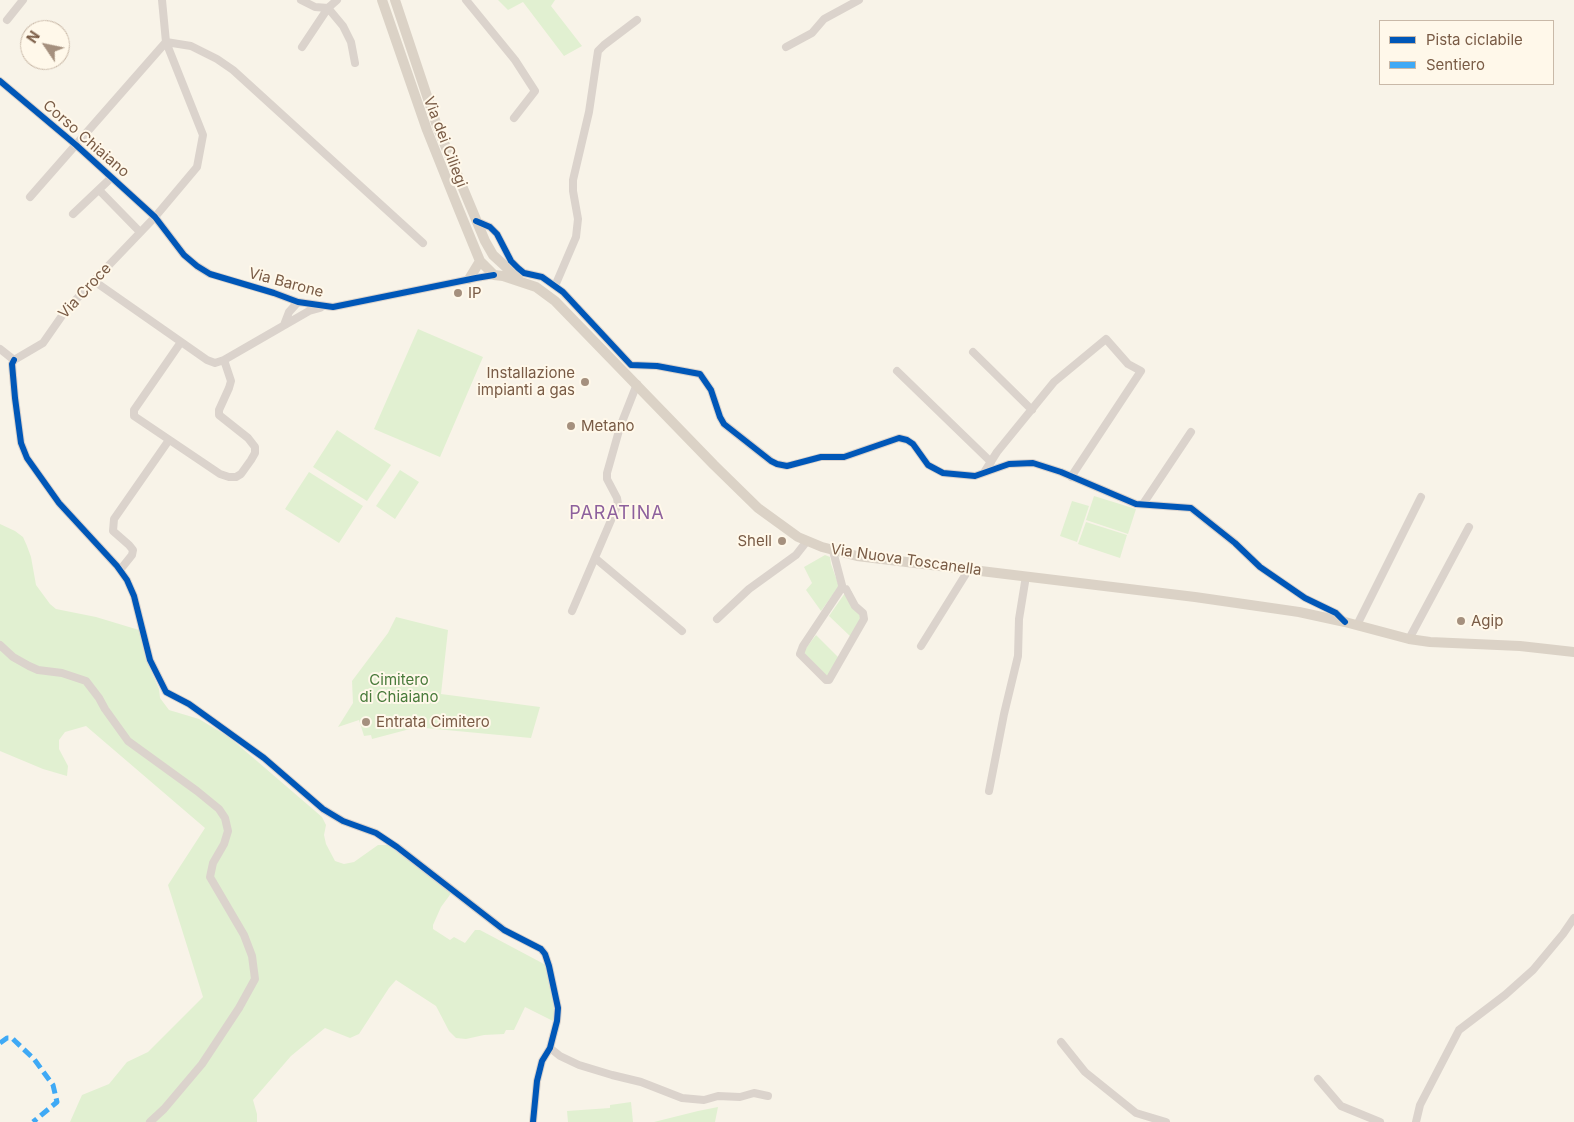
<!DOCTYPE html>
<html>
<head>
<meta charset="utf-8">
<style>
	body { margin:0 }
	#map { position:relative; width:1574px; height:1122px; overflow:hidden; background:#f8f3e8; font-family:Inter,sans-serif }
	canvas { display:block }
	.legend { position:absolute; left:1379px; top:20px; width:175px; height:65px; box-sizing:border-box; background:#fff8ea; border:1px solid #c9b9a8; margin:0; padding:6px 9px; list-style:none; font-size:15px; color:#795b45 }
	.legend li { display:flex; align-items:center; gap:10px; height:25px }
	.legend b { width:25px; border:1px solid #c9b9a8 }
	.north { position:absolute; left:20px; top:20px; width:50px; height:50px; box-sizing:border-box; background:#fff8ea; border:1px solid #c9b9a8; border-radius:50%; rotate:304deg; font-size:14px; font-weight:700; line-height:20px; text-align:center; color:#795b45 }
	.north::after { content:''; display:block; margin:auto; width:18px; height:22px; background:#a5907e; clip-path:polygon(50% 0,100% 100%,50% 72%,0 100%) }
</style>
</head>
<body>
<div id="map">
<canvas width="1574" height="1122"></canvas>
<ul class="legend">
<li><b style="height:6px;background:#0057b8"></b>Pista ciclabile</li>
<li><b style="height:6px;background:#3fa9f5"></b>Sentiero</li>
</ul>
<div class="north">N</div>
</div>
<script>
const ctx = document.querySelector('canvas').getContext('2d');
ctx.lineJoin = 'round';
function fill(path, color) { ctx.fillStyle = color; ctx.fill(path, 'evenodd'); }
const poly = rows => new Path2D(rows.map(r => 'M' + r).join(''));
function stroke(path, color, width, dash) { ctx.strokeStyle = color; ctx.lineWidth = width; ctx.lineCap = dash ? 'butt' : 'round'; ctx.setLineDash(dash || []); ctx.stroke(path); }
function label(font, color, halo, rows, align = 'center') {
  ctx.font = font + ' Inter,sans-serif'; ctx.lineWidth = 4; ctx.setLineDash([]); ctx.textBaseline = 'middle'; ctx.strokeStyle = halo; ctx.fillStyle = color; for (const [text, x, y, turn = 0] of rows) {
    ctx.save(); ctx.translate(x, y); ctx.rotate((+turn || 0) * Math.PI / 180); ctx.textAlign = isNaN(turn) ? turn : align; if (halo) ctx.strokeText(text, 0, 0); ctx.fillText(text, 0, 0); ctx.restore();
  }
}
fill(poly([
	[498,0,555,0,551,6,582,46,564,56,523,2,508,10],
	[418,329,483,357,440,457,374,429],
	[337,430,391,465,367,501,313,467],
	[400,470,419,482,395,519,376,506],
	[309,472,363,506,339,543,285,509],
	[1094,496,1136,509,1128,534,1086,520],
	[1072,501,1089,506,1077,542,1060,536],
	[1086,522,1127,535,1120,558,1078,544],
	[0,524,15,531,23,537,27,546,31,557,36,585,50,604,56,609,96,617,139,630,146,659,159,689,160,698,169,710,199,719,229,737,322,817,326,825,324,835,326,844,335,861,344,864,354,862,378,845,388,845,452,892,441,907,433,925,433,929,450,940,454,937,465,943,475,930,480,930,544,964,548,970,555,1011,553,1021,525,1007,514,1030,506,1030,504,1034,484,1035,466,1039,456,1038,449,1031,436,1006,396,980,389,988,359,1034,350,1038,325,1028,291,1056,253,1100,257,1114,257,1122,70,1122,82,1095,109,1084,127,1062,148,1052,203,997,168,885,205,828,86,726,65,732,59,740,59,749,68,766,67,776,43,769,0,751],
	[825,555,830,557,831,564,839,586,821,611,806,590,812,583,804,567],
	[845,593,862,617,851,637,829,616],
	[396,617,448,630,441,694,540,707,531,738,425,728,410,729,372,739,371,735,364,736,359,720,338,727,353,703,352,681,388,633],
	[816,635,840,659,828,677,803,652],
	[631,1102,633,1122,568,1122,567,1111,610,1108,610,1105],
	[718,1107,715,1122,654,1122,698,1111]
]), '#e1f0d1');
stroke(poly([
	[301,0,315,7,328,8,343,26,351,42,355,63],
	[466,0,515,60,535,91,514,118],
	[7,20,23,0],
	[302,47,328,8,337,0],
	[786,47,812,33,824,19,859,0],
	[0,81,76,145,155,217,184,255,197,266,210,274,274,293,298,302,333,307,476,278,494,275],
	[99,190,140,232],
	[30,197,166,42,191,46,217,59,233,70,423,243],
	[73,214,111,178],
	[476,221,490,227,497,234,511,261,518,268,524,273,542,277,563,292,631,365,657,366,700,374,711,390,720,417,724,424,771,461,777,464,787,466,821,457,844,457,899,438,907,440,913,444,928,465,943,473,975,476,1009,464,1033,463,1061,472,1136,504,1191,508,1235,543,1260,567,1305,598,1336,613,1345,622],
	[94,281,207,360,215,363,224,360,309,311,320,308],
	[555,286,576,237,578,219,573,191,573,180,589,112,598,51,604,45,637,20],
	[284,325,289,312,298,302],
	[181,342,134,410,134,416,220,474,229,477,236,477,241,474,251,460,255,453,255,447,248,438,219,415,219,410,229,388,231,381,224,360],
	[0,349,14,360],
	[973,352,1032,410],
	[14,360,12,364,15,398,21,443,27,458,59,503,117,566,127,580,134,596,150,660,166,692,189,704,264,758,323,809,343,821,376,833,397,847,504,930,541,949,545,954,549,966,558,1008,557,1021,550,1048,542,1061,537,1081,533,1122],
	[14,360,43,343,66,310,155,217,197,167,203,135,166,42,162,0],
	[897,371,991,462],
	[985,471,997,452,1054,382,1106,339,1128,364,1141,371,1071,477],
	[1143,504,1191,432],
	[833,551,843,589],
	[595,558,682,631],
	[120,570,132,555,133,550,129,545,113,531,114,519,169,440],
	[841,589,846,589,848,593,855,606,863,613,864,619,829,680,826,680,800,654,803,646,841,589],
	[572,611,618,504,617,498,607,479,607,473,620,427,637,384],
	[717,619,749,589,796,555,807,541],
	[1357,625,1421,497],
	[1409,639,1469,527],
	[0,645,13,657,29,666,38,670,62,673,86,681,99,698,105,709,128,741,197,791,219,809,225,818,228,831,224,844,213,863,210,877,244,935,252,956,255,979,239,1008,202,1064,164,1109,150,1122],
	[921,646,969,569],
	[989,791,1004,714,1018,656,1019,619,1026,576],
	[1061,1042,1085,1072,1136,1113,1166,1122],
	[550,1048,560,1056,579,1065,612,1075,641,1082,682,1098,704,1100,718,1096,740,1097,754,1093,768,1096],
	[1318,1079,1341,1106,1380,1122],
	[1416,1122,1420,1105,1459,1030,1505,995,1533,970,1563,934,1574,918]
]), '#dbd3cc', 8);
stroke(poly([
	[382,0,427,130,459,210,480,261,494,275],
	[395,0,437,126,485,241,493,255,518,278],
	[494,275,503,276,536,287,555,301,714,465,758,508,798,537,822,547,857,556,1195,597,1299,612,1345,622,1409,639,1430,642,1520,646,1574,652],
	[469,279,480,261]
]), '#dbd2c6', 10);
stroke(poly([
	[0,1043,7,1038,12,1038,15,1041,34,1059,53,1085,57,1102,33,1122]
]), '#3fa9f5', 5, [10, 5]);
stroke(poly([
	[0,81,76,145,155,217,184,255,197,266,210,274,274,293,298,302,333,307,476,278,494,275],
	[476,221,490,227,497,234,511,261,518,268,524,273,542,277,563,292,631,365,657,366,700,374,711,390,720,417,724,424,771,461,777,464,787,466,821,457,844,457,899,438,907,440,913,444,928,465,943,473,975,476,1009,464,1033,463,1061,472,1136,504,1191,508,1235,543,1260,567,1305,598,1336,613,1345,622],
	[14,360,12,364,15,398,21,443,27,458,59,503,117,566,127,580,134,596,150,660,166,692,189,704,264,758,323,809,343,821,376,833,397,847,504,930,541,949,545,954,549,966,558,1008,557,1021,550,1048,542,1061,537,1081,533,1122]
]), '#0057b8', 6);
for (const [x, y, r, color] of [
	[458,293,5,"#a5907e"],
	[585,382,5,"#a5907e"],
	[571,426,5,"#a5907e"],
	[782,541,5,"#a5907e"],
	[1461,621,5,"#a5907e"],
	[366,722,5,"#a5907e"]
]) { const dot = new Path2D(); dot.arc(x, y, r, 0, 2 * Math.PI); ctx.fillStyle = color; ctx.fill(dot); stroke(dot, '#fff8ea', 2); }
label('15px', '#795b45', '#fff8ea', [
	["Corso Chiaiano",86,139,41],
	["Via dei Ciliegi",445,142,69],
	["Via Barone",286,283,15],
	["Via Croce",85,291,-47],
	["Via Nuova Toscanella",906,560,8]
]);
label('15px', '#795b45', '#fff8ea', [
	["IP",468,293],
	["Installazione",575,373,"right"],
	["impianti a gas",575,390,"right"],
	["Metano",581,426],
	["Shell",772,541,"right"],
	["Agip",1471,621],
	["Entrata Cimitero",376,722]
], 'left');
label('15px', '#487a3a', '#fff8ea', [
	["Cimitero",399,680],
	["di Chiaiano",399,697]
]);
ctx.letterSpacing = '1px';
label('18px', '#8d609d', '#fff8ea', [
	["PARATINA",617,514]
]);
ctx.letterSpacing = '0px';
</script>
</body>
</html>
